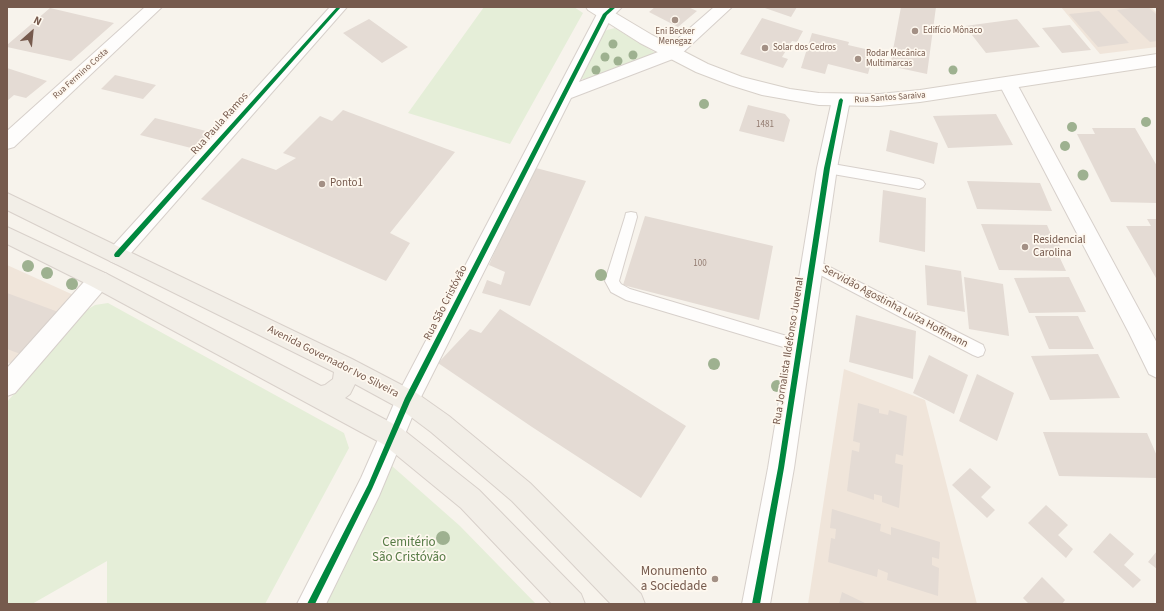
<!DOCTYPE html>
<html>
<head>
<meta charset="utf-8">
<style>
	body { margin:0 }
	#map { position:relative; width:1164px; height:611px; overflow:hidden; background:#f7f3ec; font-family:"Source Sans 3",sans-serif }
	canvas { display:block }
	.frame { position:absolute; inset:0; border:8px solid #765a4d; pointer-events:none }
	.north { position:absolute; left:12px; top:12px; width:40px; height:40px; -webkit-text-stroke:3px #fef8ef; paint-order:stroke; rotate:27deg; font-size:11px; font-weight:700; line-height:16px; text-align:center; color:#765a4d }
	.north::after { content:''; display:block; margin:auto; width:14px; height:18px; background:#765a4d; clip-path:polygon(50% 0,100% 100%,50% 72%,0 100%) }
</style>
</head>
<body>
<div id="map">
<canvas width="1164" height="611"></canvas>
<div class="frame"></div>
<div class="north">N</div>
</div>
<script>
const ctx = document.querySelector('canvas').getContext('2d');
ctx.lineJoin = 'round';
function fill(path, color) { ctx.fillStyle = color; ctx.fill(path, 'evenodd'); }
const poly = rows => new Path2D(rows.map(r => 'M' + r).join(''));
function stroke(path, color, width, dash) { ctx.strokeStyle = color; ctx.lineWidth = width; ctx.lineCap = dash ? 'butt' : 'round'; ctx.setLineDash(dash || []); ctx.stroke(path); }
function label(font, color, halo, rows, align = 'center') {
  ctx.font = font + ' "Source Sans 3",sans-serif'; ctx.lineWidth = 3.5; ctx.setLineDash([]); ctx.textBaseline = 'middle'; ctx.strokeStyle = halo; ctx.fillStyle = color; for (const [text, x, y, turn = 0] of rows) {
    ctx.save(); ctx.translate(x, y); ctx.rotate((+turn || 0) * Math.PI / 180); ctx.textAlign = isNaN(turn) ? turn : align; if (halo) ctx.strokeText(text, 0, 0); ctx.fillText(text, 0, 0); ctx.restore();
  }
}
fill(poly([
	[1061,7,1151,7,1157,13,1157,47,1100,54],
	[7,265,78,297,15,366,7,362],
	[844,369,925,400,977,604,808,604]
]), '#f0e5da');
fill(poly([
	[484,7,574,7,583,13,510,144,408,113],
	[615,28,654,52,654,56,651,59,584,79,577,78,601,33,607,30],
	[108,303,344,433,349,448,265,604,107,604,107,561,32,604,7,604,7,402,85,311,95,305],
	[392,466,460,526,536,604,323,604]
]), '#e5eed8');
fill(poly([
	[655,7,688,7,697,11,678,27,649,12],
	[762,7,797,7,791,17],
	[901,7,936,7,927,74,890,66],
	[1138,7,1148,7,1157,15,1157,41,1150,42,1117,10],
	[50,8,114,23,71,61,7,47,7,45],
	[1099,11,1129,43,1098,47,1069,14],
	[762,18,803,31,797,42,792,41,782,57,788,59,783,68,740,54],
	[369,19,408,47,382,63,343,33],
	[1017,19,1040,47,986,53,965,26],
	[1070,25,1091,50,1062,53,1042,28],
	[812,33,849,42,848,45,874,51,868,74,828,64,825,74,801,68],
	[7,68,47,81,26,98,14,95,7,101],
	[115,75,156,85,143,99,101,89],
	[748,105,785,114,790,120,784,142,739,131],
	[343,110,455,152,390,233,410,243,386,281,201,199,242,158,276,170,296,158,283,153,320,116,332,121],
	[996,114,1013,145,948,148,933,116],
	[155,118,210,132,195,149,140,135],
	[1092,128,1135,128,1157,166,1157,203,1111,202,1077,134,1095,134],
	[890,130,938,143,934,164,886,151],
	[532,167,586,181,530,306,482,293,487,280,501,285,505,272,489,265],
	[967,181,1040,183,1052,211,977,209],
	[883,190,926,198,925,252,879,242],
	[645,216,773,246,759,320,623,285],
	[1147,219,1157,219,1157,278,1156,278,1126,226,1151,226],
	[981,224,1047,225,1053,239,1057,239,1064,256,1059,256,1066,271,999,270],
	[925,265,961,271,965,312,927,305],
	[964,277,1003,284,1009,336,969,329],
	[1069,277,1086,312,1029,313,1014,278],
	[7,293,61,313,23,355,7,349],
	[500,309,686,426,641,498,532,427,438,363,470,329,481,333],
	[856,315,916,331,913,379,849,362],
	[1035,316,1078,316,1094,349,1049,349],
	[1098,354,1120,398,1050,400,1031,356],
	[929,355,968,375,954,414,913,393],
	[977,374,1014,393,997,441,959,421],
	[858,403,879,409,879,413,888,415,889,410,907,416,903,456,896,454,895,463,903,465,899,508,882,502,882,496,874,494,874,500,847,491,852,450,859,452,860,443,853,441],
	[1043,432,1147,433,1157,456,1157,478,1059,476],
	[970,468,991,487,981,497,995,510,987,518,952,485],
	[1046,505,1068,525,1058,535,1073,549,1066,558,1028,523],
	[832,509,881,524,880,531,891,535,891,527,940,542,939,559,932,557,932,565,939,568,938,596,887,580,888,573,878,569,877,577,828,562,831,538,835,539,836,529,830,528],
	[1110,533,1134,554,1124,565,1141,580,1133,588,1093,552],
	[1157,551,1157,569,1148,562],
	[1042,577,1065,600,1062,604,1029,604,1023,598],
	[842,592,867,604,839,604]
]), '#e4dbd4');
const service = poly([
	[827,163,919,179,923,181,925,184,923,187,919,189,827,173,823,171,821,168,823,165,827,163],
	[631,212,636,213,637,217,619,281,621,284,630,289,800,340,805,341,807,346,805,351,800,352,626,300,611,292,605,281,625,217,626,213,631,212],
	[812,258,983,345,985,350,983,355,978,357,973,355,807,268,805,264,807,260,812,258]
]);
const minor = poly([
	[145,7,162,7,14,147,7,149,7,131,145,7],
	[330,7,347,7,124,261,117,264,110,261,107,255,110,249,330,7],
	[604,7,622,7,611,18,605,19,599,18,597,14,604,7],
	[714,7,732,7,678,57,672,59,666,57,664,53,666,49,714,7],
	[1008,78,1014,80,1017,84,1157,343,1157,378,1149,374,1129,333,999,84,1002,80,1008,78],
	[841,94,847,96,850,100,837,168,794,468,770,604,742,604,768,468,817,168,832,100,835,96,841,94],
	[99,271,107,274,110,280,107,286,15,393,7,396,7,368,91,274,99,271],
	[392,424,401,428,404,436,379,496,326,604,297,604,361,478,383,428,392,424]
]);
const tertiary = poly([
	[605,9,611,10,613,14,579,82,666,49,672,47,678,49,680,53,678,57,571,98,417,405,401,444,392,448,383,444,380,436,399,392,597,14,599,10,605,9]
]);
const secondary = poly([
	[586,7,605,7,652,35,708,64,742,77,790,89,819,93,879,94,920,90,1157,54,1157,66,920,102,879,106,819,105,762,95,730,85,696,72,640,43,588,10,586,7]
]);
const primary = poly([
	[7,193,352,359,415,392,449,416,530,483,641,594,645,604,611,604,512,501,431,432,399,408,355,384,350,394,345,398,401,428,479,490,581,594,585,604,552,604,461,508,383,444,91,286,7,244,7,227,107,274,321,386,325,385,333,379,334,372,7,210,7,193]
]);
stroke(service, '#d7d0cb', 2);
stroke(minor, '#d7d0cb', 2);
stroke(tertiary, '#d7d0cb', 2);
stroke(secondary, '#d7d0c9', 2);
stroke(primary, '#d8d0ca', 2);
fill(service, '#fefdfc');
fill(minor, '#fefdfc');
fill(tertiary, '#fefdfc');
fill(secondary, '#fefdfc');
fill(primary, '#f2eee7');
fill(poly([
	[337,7,341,7,119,257,115,257,114,255,115,253,337,7],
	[611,7,616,7,607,15,410,402,372,489,315,604,307,604,368,485,405,398,603,14,611,7],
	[841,98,843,100,830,168,784,468,760,604,752,604,778,468,824,168,839,100,841,98]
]), '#00873e');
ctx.fillStyle = '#9eb190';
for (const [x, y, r] of [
	[613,44,4.5],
	[633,55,4.5],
	[605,57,4.5],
	[618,61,4.5],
	[596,70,4.5],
	[953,70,4.5],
	[704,104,5],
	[1146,122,5],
	[1072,127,5],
	[1065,146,5],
	[1083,175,5.5],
	[28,266,6],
	[47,273,6],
	[601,275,6],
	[72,284,6],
	[714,364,6],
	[777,386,6],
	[443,538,7]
]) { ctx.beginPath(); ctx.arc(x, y, r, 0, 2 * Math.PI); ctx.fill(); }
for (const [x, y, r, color] of [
	[675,20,4,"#a39085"],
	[915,31,4,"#a39085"],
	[765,48,4,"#a39085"],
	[858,59,4,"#a39085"],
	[322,184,4,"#a39085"],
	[1025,247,4,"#a39085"],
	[715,579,4,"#a39085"]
]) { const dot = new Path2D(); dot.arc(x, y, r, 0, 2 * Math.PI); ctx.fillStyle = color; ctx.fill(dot); stroke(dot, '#fef8ef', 1.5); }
label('9px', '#765a4d', '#fef8ef', [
	["Edifício Mônaco",923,31],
	["Eni Becker",675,32,"center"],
	["Menegaz",675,42,"center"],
	["Solar dos Cedros",773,48],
	["Rodar Mecânica",866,54],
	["Multimarcas",866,64]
], 'left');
label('9px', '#765a4d', '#fef8ef', [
	["Rua Fermino Costa",81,74,-42],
	["Rua Santos Saraiva",890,98,-4]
]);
label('9px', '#937c71', null, [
	["1481",765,125],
	["100",700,264]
]);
label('11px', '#765a4d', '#fef8ef', [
	["Rua Paula Ramos",220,124,-48],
	["Rua São Cristóvão",446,303,-63],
	["Servidão Agostinha Luíza Hoffmann",895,307,28],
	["Rua Jornalista Ildefonso Juvenal",789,351,-81],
	["Avenida Governador Ivo Silveira",333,362,27]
]);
label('11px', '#765a4d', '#fef8ef', [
	["Ponto1",330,184],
	["Residencial",1033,241],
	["Carolina",1033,254]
], 'left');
label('13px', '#567b45', '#fef8ef', [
	["Cemitério",409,543],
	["São Cristóvão",409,558]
]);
label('13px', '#765a4d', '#fef8ef', [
	["Monumento",707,572],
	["a Sociedade",707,587]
], 'right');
</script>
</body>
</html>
